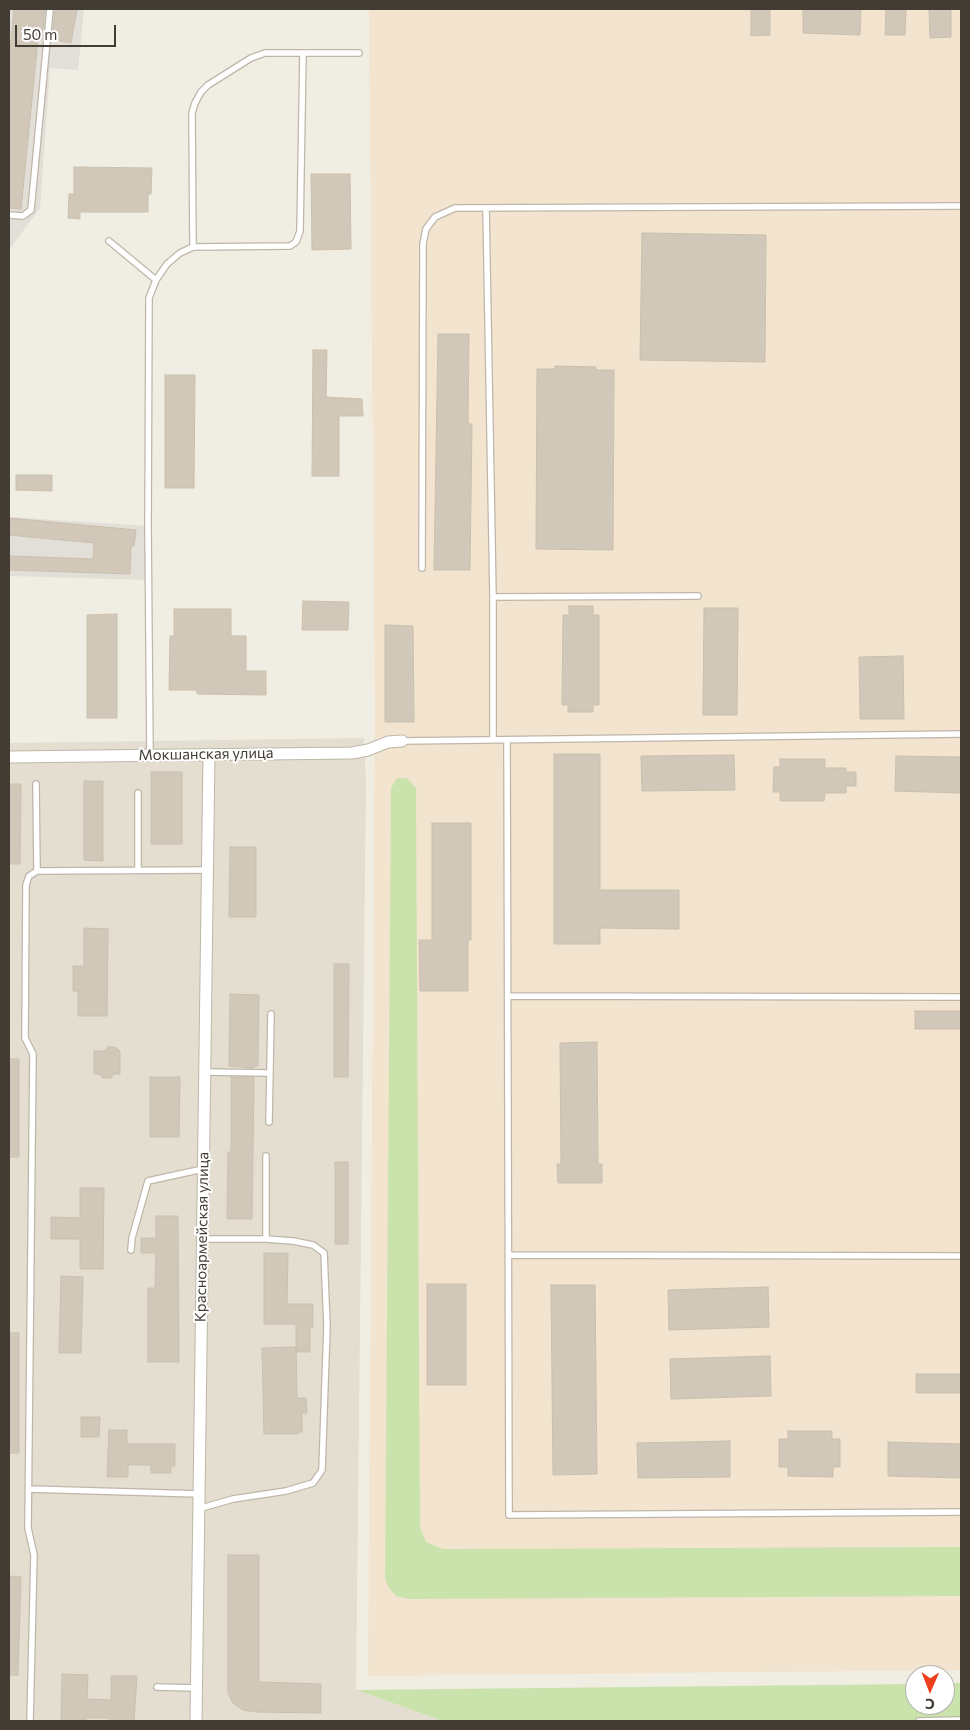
<!DOCTYPE html>
<html>
<head>
<meta charset="utf-8">
<style>
	body { margin:0 }
	#map { position:relative; width:970px; height:1730px; overflow:hidden; background:#f0ede3; font-family:Commissioner,sans-serif }
	canvas { display:block }
	.frame { position:absolute; inset:0; border:10px solid #423c34; pointer-events:none }
	.north { position:absolute; left:905px; top:1665px; width:50px; height:50px; box-sizing:border-box; background:#fff; border:1px solid #b3b1ae; border-radius:50%; rotate:181deg; font-size:14px; font-weight:700; line-height:20px; text-align:center; color:#423c34 }
	.north::after { content:''; display:block; margin:auto; width:18px; height:22px; background:#ed411d; clip-path:polygon(50% 0,100% 100%,50% 72%,0 100%) }
	.scale { position:absolute; left:15px; top:25px; width:101px; height:22px; box-sizing:border-box; border:2px solid #423c34; border-top:0; padding-left:6px; font-size:15px; line-height:18px; white-space:nowrap; color:#423c34; -webkit-text-stroke:4px #fff; paint-order:stroke }
</style>
</head>
<body>
<div id="map">
<canvas width="970" height="1730"></canvas>
<div class="frame"></div>
<div class="north">С</div>
<div class="scale">50 m</div>
</div>
<script>
const ctx = document.querySelector('canvas').getContext('2d');
ctx.lineJoin = 'round';
function fill(path, color) { ctx.fillStyle = color; ctx.fill(path, 'evenodd'); }
const poly = rows => new Path2D(rows.map(r => 'M' + r).join(''));
function stroke(path, color, width, dash) { ctx.strokeStyle = color; ctx.lineWidth = width; ctx.lineCap = dash ? 'butt' : 'round'; ctx.setLineDash(dash || []); ctx.stroke(path); }
function label(font, color, halo, rows, align = 'center') {
  ctx.font = font + ' Commissioner,sans-serif'; ctx.lineWidth = 4; ctx.setLineDash([]); ctx.textBaseline = 'middle'; ctx.strokeStyle = halo; ctx.fillStyle = color; for (const [text, x, y, turn = 0] of rows) {
    ctx.save(); ctx.translate(x, y); ctx.rotate((+turn || 0) * Math.PI / 180); ctx.textAlign = isNaN(turn) ? turn : align; if (halo) ctx.strokeText(text, 0, 0); ctx.fillText(text, 0, 0); ctx.restore();
  }
}
fill(poly([
	[364,738,366,781,356,1690,443,1721,9,1721,9,743]
]), '#e4ded1');
fill(poly([
	[369,9,961,9,961,1670,368,1676,375,709]
]), '#f2e4ce');
fill(poly([
	[9,9,84,9,78,70,50,68,40,208,9,250],
	[9,517,148,526,149,580,9,576]
]), '#e2ded8');
fill(poly([
	[397,778,407,778,416,788,420,1527,426,1542,443,1549,961,1547,961,1596,410,1599,396,1596,389,1588,385,1579,391,788],
	[945,1683,961,1683,961,1721,443,1721,356,1690,915,1684,915,1705,945,1705]
]), '#cae3ad');
const building = poly([
	[14,9,45,9,42,39,38,39,21,209,9,208,9,61,14,9],
	[55,9,77,9,71,43,52,40,55,9],
	[751,9,770,9,770,35,751,36,751,9],
	[803,9,861,9,860,35,803,33,803,9],
	[886,9,906,9,905,35,885,35,886,9],
	[929,9,951,9,951,37,930,38,929,9],
	[74,167,152,168,151,194,148,194,148,212,80,212,80,219,68,218,69,194,74,194,74,167],
	[311,174,350,174,351,249,312,250,311,174],
	[642,233,766,235,765,362,640,360,642,233],
	[438,334,469,334,468,424,472,424,470,570,434,570,438,334],
	[313,350,327,350,326,397,362,399,363,416,339,416,339,476,312,476,313,350],
	[555,366,596,367,596,370,614,370,613,550,536,549,537,369,555,369,555,366],
	[165,375,195,375,194,488,165,488,165,375],
	[16,475,52,475,52,491,16,490,16,475],
	[9,518,136,530,134,546,131,546,130,574,9,570,9,556,93,559,94,543,9,535,9,518],
	[303,601,349,602,348,630,302,630,303,601],
	[569,606,593,606,593,615,599,615,599,705,593,705,593,712,568,712,568,705,562,705,563,615,569,615,569,606],
	[704,608,738,608,737,715,703,715,704,608],
	[174,609,231,609,231,636,246,636,246,671,266,671,266,695,197,694,197,690,169,690,170,636,174,636,174,609],
	[117,614,117,718,87,718,87,615,117,614],
	[385,625,413,626,414,722,385,722,385,625],
	[903,656,904,719,860,719,859,657,903,656],
	[554,754,600,754,600,890,679,890,679,929,600,928,600,944,554,944,554,754],
	[734,755,735,790,642,791,641,756,734,755],
	[896,756,961,757,961,793,895,791,896,756],
	[780,759,825,759,825,768,846,768,846,772,856,772,856,786,846,786,846,793,825,793,824,801,780,801,780,792,773,792,774,767,780,767,780,759],
	[151,772,182,772,182,844,151,844,151,772],
	[84,781,103,781,103,861,84,860,84,781],
	[9,784,21,784,20,864,9,864,9,784],
	[432,823,471,823,471,940,468,940,468,991,420,991,419,940,432,940,432,823],
	[230,847,256,847,256,917,229,917,230,847],
	[84,928,108,929,107,1016,78,1016,78,991,73,991,73,966,84,966,84,928],
	[334,964,349,964,348,1077,334,1077,334,964],
	[230,994,259,995,258,1066,254,1066,254,1068,229,1066,230,994],
	[915,1011,961,1011,961,1029,915,1029,915,1011],
	[597,1042,598,1164,602,1164,602,1183,558,1183,557,1164,561,1164,560,1043,597,1042],
	[108,1047,115,1047,120,1051,120,1074,114,1074,111,1078,103,1078,99,1074,94,1074,94,1051,104,1051,108,1047],
	[9,1059,19,1059,19,1157,9,1157,9,1059],
	[150,1077,180,1077,179,1137,150,1137,150,1077],
	[231,1077,254,1077,252,1219,227,1219,228,1152,231,1152,231,1077],
	[335,1162,348,1162,348,1244,335,1244,335,1162],
	[80,1188,104,1188,103,1269,80,1269,80,1239,51,1239,51,1217,80,1218,80,1188],
	[156,1216,178,1216,179,1362,148,1362,148,1288,155,1288,156,1253,141,1253,141,1238,156,1238,156,1216],
	[264,1253,288,1253,287,1304,313,1304,313,1327,310,1327,310,1352,296,1352,296,1324,264,1324,264,1253],
	[61,1276,83,1277,81,1353,59,1353,61,1276],
	[427,1284,466,1284,466,1385,427,1385,427,1284],
	[551,1285,595,1285,597,1474,553,1475,551,1285],
	[768,1287,769,1327,669,1330,668,1290,768,1287],
	[9,1333,19,1333,19,1453,9,1453,9,1333],
	[296,1347,297,1398,306,1398,307,1413,302,1413,302,1432,298,1432,298,1434,264,1434,262,1348,296,1347],
	[770,1356,771,1396,671,1399,670,1359,770,1356],
	[916,1374,961,1374,961,1393,916,1393,916,1374],
	[81,1417,100,1417,99,1437,81,1437,81,1417],
	[109,1430,127,1430,127,1444,175,1444,175,1466,171,1466,171,1473,151,1473,151,1465,128,1465,128,1477,107,1477,109,1430],
	[788,1431,832,1431,832,1439,840,1439,840,1467,833,1467,833,1477,788,1476,788,1467,779,1467,779,1439,788,1439,788,1431],
	[730,1441,730,1477,638,1478,637,1443,730,1441],
	[888,1442,961,1444,961,1478,888,1476,888,1442],
	[228,1555,259,1555,259,1682,321,1684,321,1713,256,1712,243,1710,233,1703,228,1693,228,1555],
	[9,1576,21,1577,18,1675,9,1675,9,1576],
	[62,1674,88,1675,87,1699,111,1700,111,1676,137,1676,134,1721,109,1721,109,1718,86,1718,86,1721,61,1721,62,1674]
]);
fill(building, '#d1c8b9');
stroke(building, '#cbc0ad', 1);
const lane = poly([
	[486,208,493,597],
	[9,215,23,216,31,210,50,9],
	[109,241,156,280],
	[193,247,192,113,195,103,201,92,208,85,251,58,265,53,359,53],
	[422,568,423,244,426,229,435,217,455,208,961,206],
	[493,740,493,597,698,596],
	[507,740,509,1515,961,1512],
	[402,741,961,734],
	[150,755,148,526,149,298,156,280,167,264,180,253,193,247,290,246,296,242,300,231,303,53],
	[36,784,37,871],
	[138,793,138,870],
	[508,996,961,997],
	[204,1072,270,1073],
	[269,1122,271,1014],
	[202,1239,266,1239,266,1156],
	[131,1250,132,1238,148,1181,203,1169],
	[509,1255,961,1256],
	[29,1489,199,1494],
	[198,1509,233,1499,286,1491,313,1483,322,1470,327,1326,324,1253,313,1245,293,1241,266,1239],
	[157,1687,196,1688],
	[30,1721,34,1555,28,1528,33,1054,25,1038,26,885,29,876,37,871,207,870],
	[919,1721,961,1720]
]);
const street = poly([
	[9,757,352,753,368,750,388,742,402,741],
	[196,1721,209,754]
]);
stroke(lane, '#beb7a9', 8);
stroke(street, '#beb7a9', 13);
stroke(lane, '#fff', 5.5);
stroke(street, '#fff', 11);
label('15px', '#423c34', '#fff', [
	["Мокшанская улица",206,754,-1],
	["Красноармейская улица",202,1237,-89]
]);
</script>
</body>
</html>
